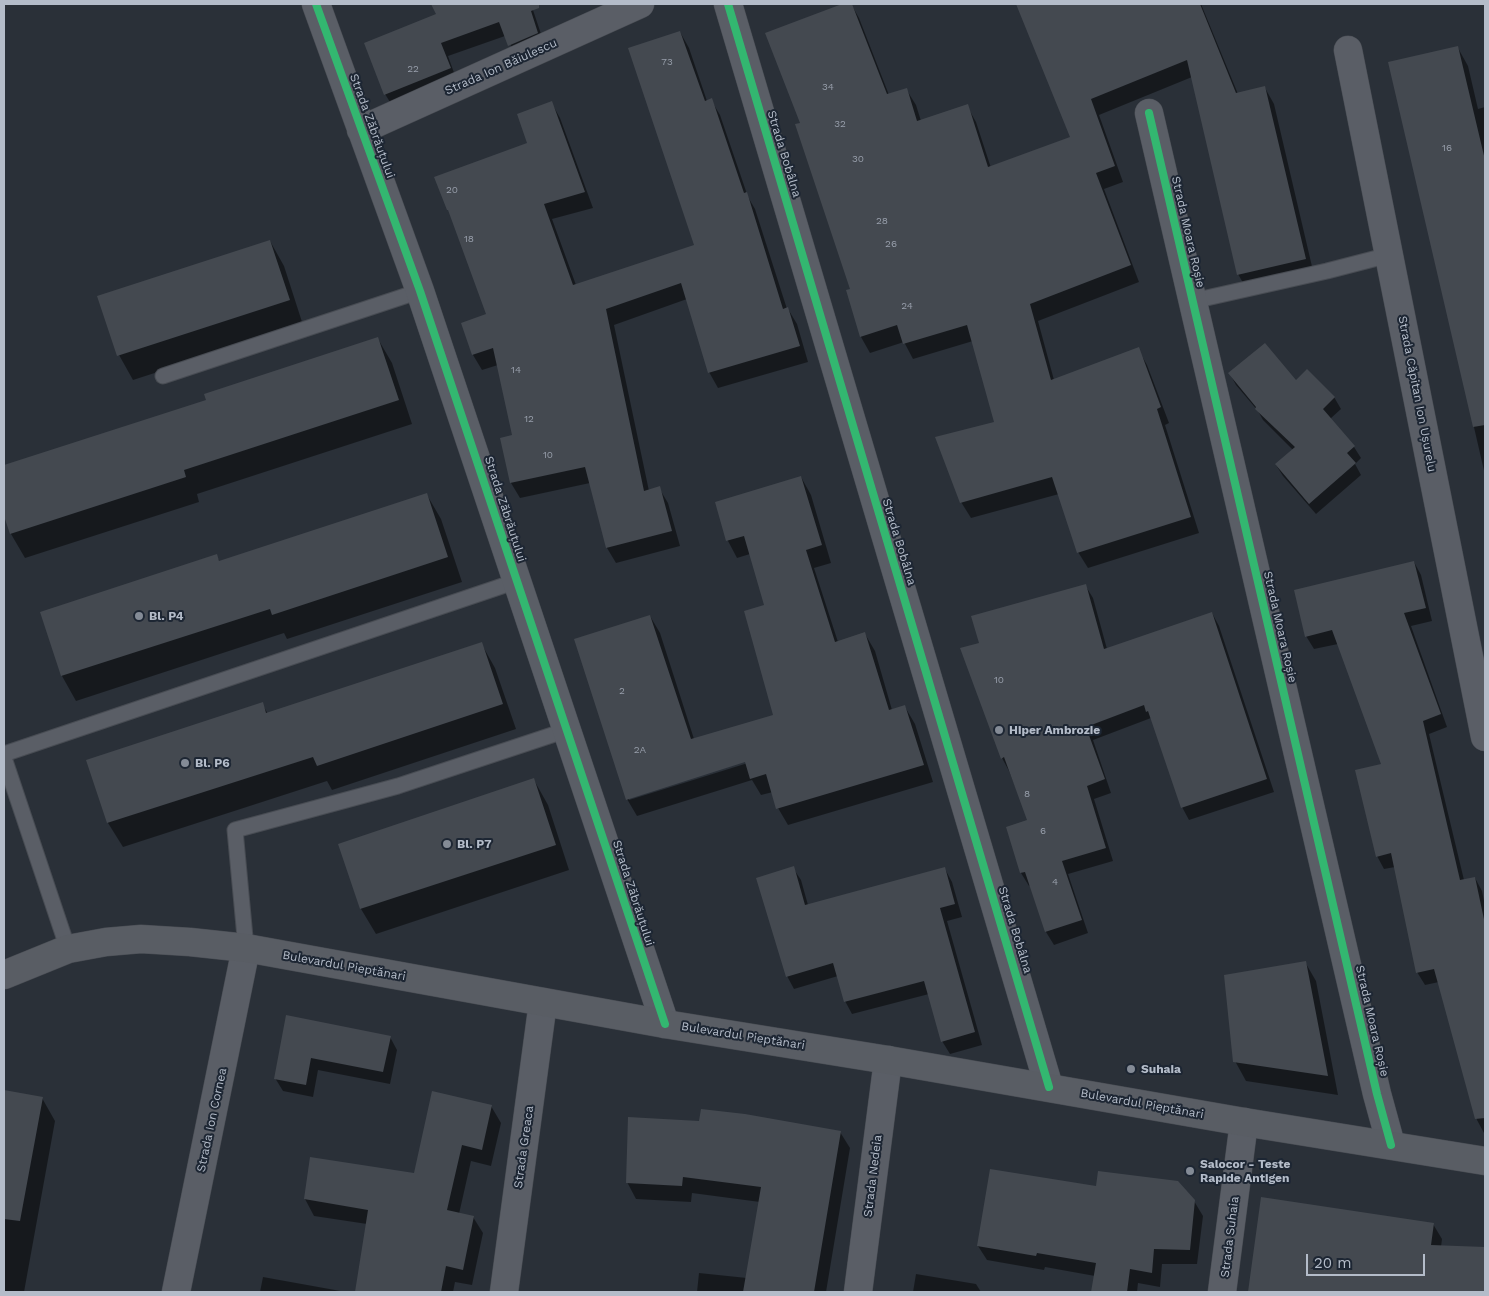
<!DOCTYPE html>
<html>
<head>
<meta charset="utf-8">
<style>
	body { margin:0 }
	#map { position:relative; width:1489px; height:1296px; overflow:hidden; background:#2a3038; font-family:"Work Sans",sans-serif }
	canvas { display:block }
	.frame { position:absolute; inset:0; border:5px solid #b4bcc9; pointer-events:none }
	.scale { position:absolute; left:1306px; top:1254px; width:119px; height:22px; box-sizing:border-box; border:2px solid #b4bcc9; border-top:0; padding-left:6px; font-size:15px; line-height:18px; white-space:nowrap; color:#b4bcc9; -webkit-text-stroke:4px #1d2633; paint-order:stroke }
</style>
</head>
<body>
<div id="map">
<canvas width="1489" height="1296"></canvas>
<div class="frame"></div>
<div class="scale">20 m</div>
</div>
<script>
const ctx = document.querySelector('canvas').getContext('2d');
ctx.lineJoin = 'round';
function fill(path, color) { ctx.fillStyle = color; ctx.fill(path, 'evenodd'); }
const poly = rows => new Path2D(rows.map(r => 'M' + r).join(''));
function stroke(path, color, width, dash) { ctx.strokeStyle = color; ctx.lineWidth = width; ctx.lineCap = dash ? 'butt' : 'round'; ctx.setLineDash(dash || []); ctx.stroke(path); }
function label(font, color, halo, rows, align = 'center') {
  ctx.font = font + ' "Work Sans",sans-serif'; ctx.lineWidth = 4; ctx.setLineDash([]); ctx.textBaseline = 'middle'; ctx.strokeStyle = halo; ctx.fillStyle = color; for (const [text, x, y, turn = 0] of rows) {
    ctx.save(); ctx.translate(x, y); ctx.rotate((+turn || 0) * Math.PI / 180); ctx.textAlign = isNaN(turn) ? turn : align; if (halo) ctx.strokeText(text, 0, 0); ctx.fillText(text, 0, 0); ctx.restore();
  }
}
fill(poly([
	[436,4,531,4,542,37,513,49,505,36,448,56,457,81,393,107,385,94,438,15,433,5],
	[846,4,851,4,859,18,889,95,906,89,916,105,921,121,967,106,976,122,991,168,1072,138,1017,4,1073,4,1075,10,1091,4,1201,4,1238,94,1265,88,1274,104,1314,275,1247,290,1238,274,1192,77,1099,115,1123,182,1104,189,1139,282,1038,321,1054,380,1138,349,1147,365,1169,423,1165,425,1199,533,1088,568,1078,552,1059,494,971,518,961,502,995,423,973,341,913,359,904,342,870,353,861,337,848,291,851,290,802,123,767,34],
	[680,32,689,48,707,101,711,100,720,115,748,197,755,209,787,309,788,309,797,324,808,362,718,388,709,372,687,299,614,325,649,491,659,488,668,503,680,546,616,563,607,548,590,483,520,498,511,483,502,439,513,436,498,365,482,370,473,355,462,324,487,315,529,144,551,102,560,118,593,208,552,219,576,285,696,246],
	[1458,48,1468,66,1478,109,1485,107,1485,475,1390,63],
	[270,241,284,266,303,325,133,380,119,355,99,297],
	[378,339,392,363,412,424,197,494,199,502,25,558,11,534,4,512,4,467,207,401],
	[1230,374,1296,382,1334,397,1341,409,1330,419,1354,447,1361,458,1355,464,1361,475,1316,514,1283,476,1276,465,1293,450,1263,420,1258,411,1236,385],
	[801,477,811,495,831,563,814,568,838,642,865,634,875,651,892,710,905,707,915,724,933,782,788,825,778,808,773,792,761,795,752,780,637,816,627,799,650,616,660,633,694,739,774,716,766,606,750,554,737,558,728,541,716,503],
	[750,759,751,762,629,800,629,797],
	[427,495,441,519,462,582,287,639,284,633,76,701,62,676,41,613,216,556,220,562],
	[1414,562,1421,575,1432,621,1411,626,1447,727,1429,734,1464,880,1475,878,1482,891,1485,906,1485,1133,1484,1133,1477,1120,1439,982,1425,985,1417,972,1395,867,1384,869,1377,856,1383,765,1338,644,1314,649,1306,636],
	[1085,585,1093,598,1107,649,1212,613,1219,626,1274,792,1189,820,1182,807,1151,718,1093,740,1111,793,1094,799,1113,861,1068,874,1088,933,1054,945,1046,932,1030,885,1029,886,1021,873,1008,828,1029,821,1009,771,1002,758,981,643],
	[481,643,495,668,516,729,332,790,327,781,123,847,108,823,88,761,262,704,268,714],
	[534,780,548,805,569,870,376,934,361,909,340,845],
	[793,868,801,880,808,905,945,869,952,882,962,917,947,921,982,1045,950,1054,942,1041,929,994,852,1014,845,1001,838,976,794,989,787,976],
	[1305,962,1316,981,1338,1095,1246,1081,1235,1061],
	[287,1017,390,1037,397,1050,390,1084,318,1070,313,1097,283,1091,275,1078],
	[4,1091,42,1098,55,1121,24,1292,4,1292],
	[491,1106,501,1123,491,1166,471,1161,459,1214,473,1217,483,1233,472,1285,455,1282,453,1292,357,1292,367,1224,314,1216,305,1199,311,1159,415,1174],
	[840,1132,850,1148,826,1292,697,1292,699,1273,747,1278,760,1202,692,1193,691,1202,636,1199,627,1182],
	[1262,1199,1433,1224,1442,1239,1441,1247,1485,1249,1485,1292,1249,1292],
	[1194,1201,1203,1216,1197,1264,1162,1264,1160,1287,1138,1283,1137,1292,1092,1292,1095,1276,1045,1267,1044,1270,987,1260,978,1246],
	[916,1274,976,1284,981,1292,913,1292],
	[263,1277,346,1292,260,1292]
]), '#0007');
fill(poly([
	[431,4,539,4,539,8,531,11,538,33,508,46,499,22,441,43,451,68,384,95,364,43,436,14],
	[842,4,852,4,887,94,907,88,917,121,968,104,988,167,1070,137,1016,4,1200,4,1236,93,1265,86,1306,259,1237,275,1187,60,1091,99,1115,166,1096,173,1131,265,1030,304,1051,380,1139,347,1161,407,1157,409,1191,517,1077,553,1052,477,960,503,935,437,994,422,967,325,903,344,897,325,860,337,846,290,850,289,795,124,800,123,765,33],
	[680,31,705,101,712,98,744,193,747,192,783,309,788,307,800,346,708,373,681,283,606,309,644,491,660,486,672,531,606,548,585,467,510,483,500,438,512,435,493,348,472,355,461,323,486,314,448,210,447,210,434,177,527,143,517,114,552,101,585,192,544,204,573,285,694,245,628,48],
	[1458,46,1485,160,1485,425,1473,427,1388,62],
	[270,240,290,300,117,356,97,296],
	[378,337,399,400,184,470,186,477,10,534,4,516,4,465,206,400,204,394],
	[1265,343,1296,380,1307,369,1335,397,1323,409,1355,446,1347,453,1356,463,1309,504,1275,464,1295,447,1255,409,1256,407,1228,373],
	[801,476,822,545,806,550,835,642,865,632,889,710,905,705,924,765,776,809,766,774,750,779,745,762,626,800,574,639,650,615,691,739,773,715,744,611,764,605,744,536,726,541,715,502],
	[427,493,448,557,272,615,270,609,61,676,40,612,217,554,219,561],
	[1414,561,1426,608,1404,613,1441,714,1423,721,1460,880,1475,877,1485,924,1485,1118,1475,1119,1434,969,1416,973,1391,853,1376,857,1355,770,1381,764,1332,630,1305,637,1294,590],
	[1086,584,1104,649,1212,612,1267,779,1181,808,1148,711,1146,712,1144,705,1086,727,1105,779,1087,786,1106,848,1062,861,1082,920,1045,932,1025,872,1020,873,1006,827,1027,820,1004,757,1001,759,960,648,979,643,971,616],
	[482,642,503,704,317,766,313,757,107,823,86,760,263,702,266,713],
	[534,778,556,845,360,909,338,844],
	[794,866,805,905,945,867,955,904,940,908,975,1032,941,1042,924,981,844,1002,833,963,786,977,756,878],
	[1306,961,1328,1076,1233,1062,1224,975],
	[286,1015,391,1036,383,1072,311,1058,306,1085,274,1079],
	[4,1090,43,1097,20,1221,4,1219],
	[432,1091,492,1105,482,1150,462,1145,447,1210,474,1216,463,1270,446,1266,441,1292,355,1292,368,1210,304,1199,310,1157,414,1173],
	[701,1109,745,1114,841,1131,814,1292,743,1292,761,1187,683,1177,682,1186,626,1183,628,1117,699,1121],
	[990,1169,1096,1186,1098,1171,1178,1181,1195,1200,1190,1250,1154,1249,1152,1273,1130,1269,1127,1292,1091,1292,1096,1263,1037,1253,1036,1256,977,1246],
	[1261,1197,1434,1223,1431,1245,1485,1247,1485,1292,1248,1292]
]), '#444950');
const service = poly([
	[1193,301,1327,271,1389,255],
	[163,376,420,291],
	[4,754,517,581],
	[4,758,68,949],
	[246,948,235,830,398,786,567,730]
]);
const minor = poly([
	[316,4,420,291,665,1024],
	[728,4,1049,1087],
	[1348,50,1485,737],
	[1149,113,1377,1094,1391,1145],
	[361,130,640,4],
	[176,1292,246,948],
	[504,1292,543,1002],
	[858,1292,888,1060],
	[1222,1292,1244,1122]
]);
const secondary = poly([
	[4,975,68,949,106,942,141,939,190,942,246,948,665,1024,888,1060,1244,1122,1485,1161]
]);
stroke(service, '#484c53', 17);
stroke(minor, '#484c53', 29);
stroke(secondary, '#484c53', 29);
stroke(service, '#5a5e66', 15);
stroke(minor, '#5a5e66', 28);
stroke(secondary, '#595d64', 28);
stroke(poly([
	[316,4,420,291,665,1024],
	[728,4,1049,1087],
	[1149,113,1377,1094,1391,1145]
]), '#33b770', 8);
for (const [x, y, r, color] of [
	[139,616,5,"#848b96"],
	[999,730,5,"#848b96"],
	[185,763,5,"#848b96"],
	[447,844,5,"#848b96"],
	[1131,1069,5,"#848b96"],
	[1190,1171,5,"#848b96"]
]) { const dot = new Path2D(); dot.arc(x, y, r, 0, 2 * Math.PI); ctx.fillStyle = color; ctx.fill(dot); stroke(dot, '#1d2633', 2); }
label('10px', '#989fab', null, [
	["73",667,62],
	["22",413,69],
	["34",828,87],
	["32",840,124],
	["16",1447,148],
	["30",858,159],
	["20",452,190],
	["28",882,221],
	["18",469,239],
	["26",891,244],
	["24",907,306],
	["14",516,370],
	["12",529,419],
	["10",548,455],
	["10",999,680],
	["2",622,691],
	["2A",640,750],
	["8",1027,794],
	["6",1043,831],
	["4",1055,882]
]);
label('12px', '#b4bcc9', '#1d2633', [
	["Strada Ion Băiulescu",501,67,-24],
	["Strada Zăbrăuțului",372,126,70],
	["Strada Bobâlna",784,154,73],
	["Strada Moara Roșie",1188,232,77],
	["Strada Căpitan Ion Ușurelu",1417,394,79],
	["Strada Zăbrăuțului",505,509,72],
	["Strada Bobâlna",899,542,73],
	["Strada Moara Roșie",1280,627,77],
	["Strada Zăbrăuțului",633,893,72],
	["Strada Bobâlna",1015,930,73],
	["Bulevardul Pieptănari",344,966,10],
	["Strada Moara Roșie",1372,1021,77],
	["Bulevardul Pieptănari",743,1036,9],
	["Bulevardul Pieptănari",1142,1104,10],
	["Strada Ion Cornea",212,1120,-78],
	["Strada Greaca",524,1147,-82],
	["Strada Nedeia",873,1176,-83],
	["Strada Suhaia",1230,1237,-83]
]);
label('bold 12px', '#b4bcc9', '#1d2633', [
	["Bl. P4",149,616],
	["Hiper Ambrozie",1009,730],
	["Bl. P6",195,763],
	["Bl. P7",457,844],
	["Suhaia",1141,1069],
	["Salocor - Teste",1200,1164],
	["Rapide Antigen",1200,1178]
], 'left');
</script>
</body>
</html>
